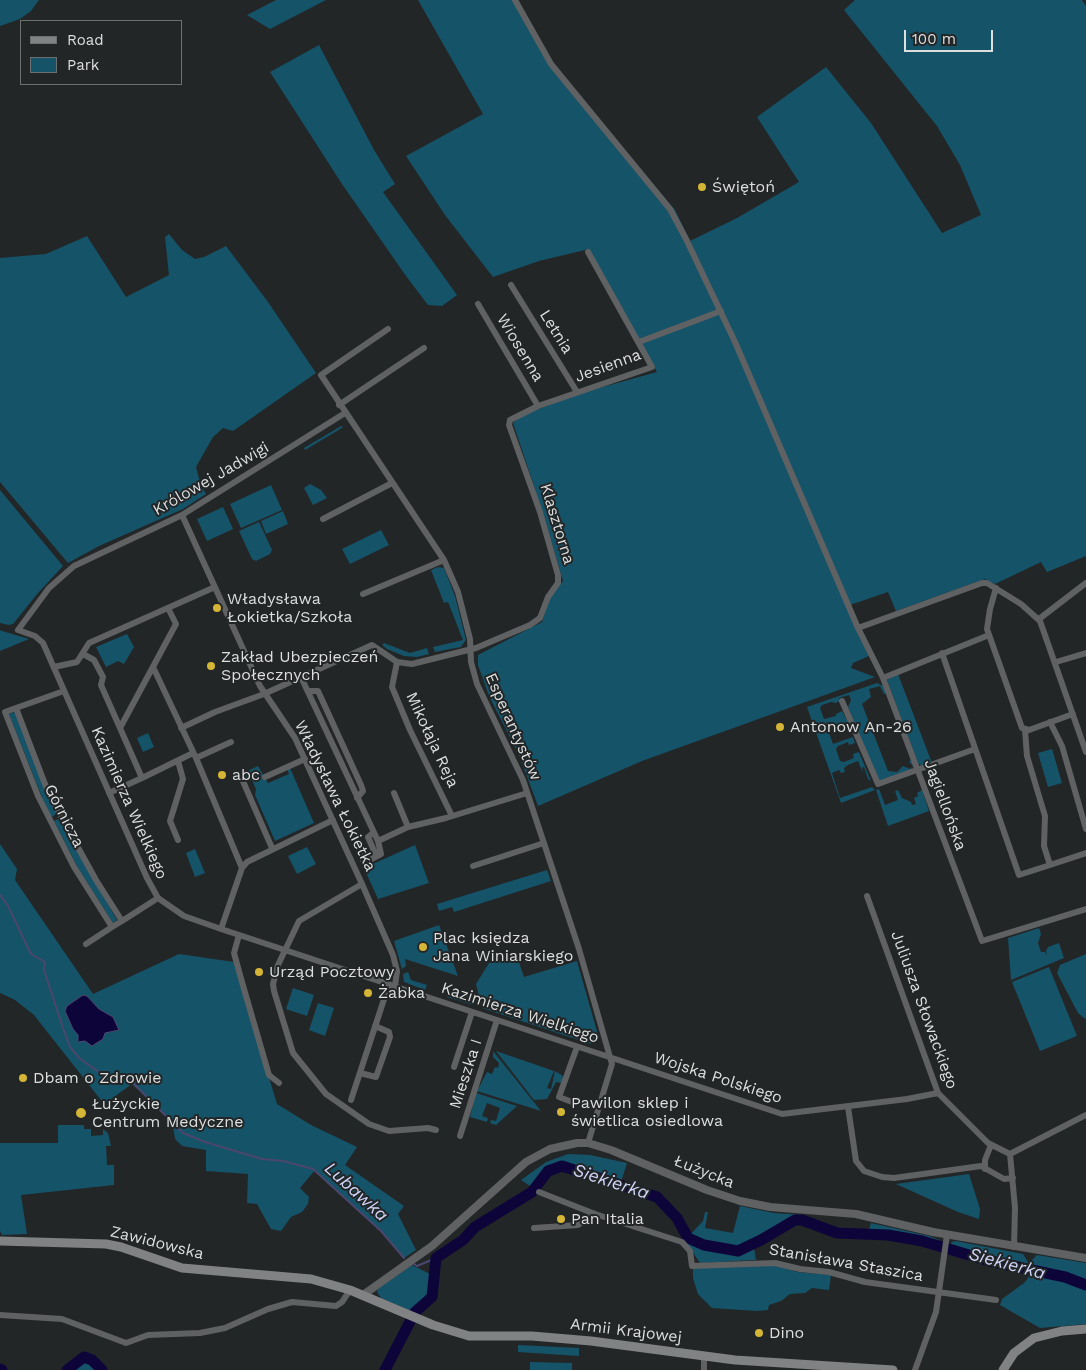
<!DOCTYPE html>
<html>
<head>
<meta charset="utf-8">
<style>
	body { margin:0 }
	#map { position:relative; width:1086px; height:1370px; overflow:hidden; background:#232627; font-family:"Work Sans",sans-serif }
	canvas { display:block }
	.legend { position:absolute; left:20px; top:20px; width:162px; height:65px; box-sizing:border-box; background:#232627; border:1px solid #6d7071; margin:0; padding:6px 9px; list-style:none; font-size:15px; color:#dddfdf }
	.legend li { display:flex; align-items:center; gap:10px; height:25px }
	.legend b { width:25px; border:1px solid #6d7071 }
	.scale { position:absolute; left:904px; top:30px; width:89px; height:22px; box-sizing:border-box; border:2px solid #dddfdf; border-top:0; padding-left:6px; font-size:15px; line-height:18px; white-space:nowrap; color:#dddfdf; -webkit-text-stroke:4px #232627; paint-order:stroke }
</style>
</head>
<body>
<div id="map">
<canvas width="1086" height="1370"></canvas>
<ul class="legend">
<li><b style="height:6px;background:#818284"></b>Road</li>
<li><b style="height:14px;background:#155369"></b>Park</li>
</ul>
<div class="scale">100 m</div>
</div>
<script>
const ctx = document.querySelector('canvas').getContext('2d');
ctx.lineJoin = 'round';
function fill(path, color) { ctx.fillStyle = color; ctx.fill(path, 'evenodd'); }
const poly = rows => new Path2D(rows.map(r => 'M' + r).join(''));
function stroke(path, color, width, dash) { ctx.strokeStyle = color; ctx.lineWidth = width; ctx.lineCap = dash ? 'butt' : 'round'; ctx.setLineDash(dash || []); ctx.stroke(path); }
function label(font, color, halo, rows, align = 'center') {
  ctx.font = font + ' "Work Sans",sans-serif'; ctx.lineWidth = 4; ctx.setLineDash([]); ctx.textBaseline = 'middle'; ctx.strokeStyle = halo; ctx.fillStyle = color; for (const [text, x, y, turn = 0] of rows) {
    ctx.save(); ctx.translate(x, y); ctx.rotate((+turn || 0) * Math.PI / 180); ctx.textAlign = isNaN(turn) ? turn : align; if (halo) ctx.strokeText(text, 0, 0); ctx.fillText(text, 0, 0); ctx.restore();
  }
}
fill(poly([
	[0,0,39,0,31,11,20,19,0,26],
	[276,0,326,0,270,29,247,15],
	[418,0,516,0,549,57,589,109,675,210,690,241,737,218,799,182,757,117,826,67,871,123,942,233,981,215,960,165,937,126,844,10,855,0,1082,0,1086,6,1086,556,1047,572,1041,562,995,584,985,579,896,611,888,592,847,606,869,656,853,663,851,668,875,677,642,761,538,806,519,755,489,696,478,665,478,655,542,622,550,598,563,581,545,519,513,423,520,416,581,393,657,372,589,249,539,261,493,277,445,215,406,156,483,114],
	[319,45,374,150,395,184,383,192,457,295,442,306,428,305,406,276,342,184,270,72],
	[169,234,182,250,195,259,204,257,226,246,268,302,316,373,233,431,223,428,213,437,196,467,201,486,206,494,183,509,99,546,68,563,0,482,0,258,46,254,87,236,126,297,169,275,165,237],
	[341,426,343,427,337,431,305,450,304,448],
	[310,484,321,490,327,498,313,505,304,488],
	[271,485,282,510,241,528,230,504],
	[0,490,63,566,38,593,13,624,9,625,0,623],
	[223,507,233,529,207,541,197,519],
	[283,511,288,524,266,534,261,521],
	[259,522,272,550,270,554,256,561,252,559,239,531],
	[381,530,389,545,350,564,342,549],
	[438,567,444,568,455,596,466,640,461,647,435,652,433,647,463,640,448,602,444,603,431,570],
	[0,630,2,631,29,639,0,651],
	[127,634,134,647,124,664,118,661,106,667,96,647],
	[384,643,410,653,427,648,429,654,417,657,404,656,387,649,382,645],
	[898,674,932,763,922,766,918,763,887,680],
	[877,683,883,686,886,693,884,694,880,686,869,689,871,697,862,704,888,771,897,772,903,766,910,769,913,766,909,762,911,760,913,766,911,770,881,781,878,780,848,707,851,700,849,695,839,698,839,701,836,703,831,702,822,705,820,708,824,719,836,716,836,714,842,711,848,722,827,727,833,744,853,737,855,743,849,745,848,742,838,746,836,749,840,761,844,762,854,758,853,754,859,752,871,781,868,779,864,767,862,768,863,773,858,761,848,765,844,768,845,772,841,773,839,770,832,773,840,798,872,787,875,790,841,803,807,707],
	[15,712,56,814,52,817,49,815,9,714],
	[148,733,154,747,143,752,137,738],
	[1052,749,1062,783,1048,787,1038,753],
	[258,766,268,783,289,774,287,769,290,768,314,823,275,841,255,795,256,789,250,776,242,778,241,774],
	[879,789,885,805,898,800,895,791,898,790,902,798,911,802,912,805,916,804,914,798,918,796,917,793,922,790,929,811,888,826,876,790],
	[58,819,59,819,117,920,113,923,78,868,54,821],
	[0,844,17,869,15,880,93,994,179,954,234,962,277,1104,311,1125,357,1147,345,1165,404,1206,398,1214,416,1250,404,1258,381,1231,315,1170,300,1188,309,1197,308,1204,302,1212,291,1217,281,1231,271,1229,257,1204,247,1203,248,1174,206,1171,206,1150,182,1146,175,1139,172,1122,132,1084,104,1104,34,1015,15,1000,0,993],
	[415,845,429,883,378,899,364,868],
	[307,847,316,864,297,874,288,856],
	[195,849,205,873,195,877,186,853],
	[547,870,551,881,454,912,452,907,439,911,437,904],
	[439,925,458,976,405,959,406,966,402,969,394,941],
	[1039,928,1041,934,1038,943,1041,952,1045,952,1047,956,1046,951,1048,947,1059,943,1064,958,1011,980,1008,938],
	[1086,954,1086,1018,1085,1019,1078,1013,1057,973,1060,965],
	[518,959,524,977,577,961,598,1035,591,1044,482,1008,476,984,489,963],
	[1049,967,1077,1036,1040,1051,1012,982],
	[408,972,411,980,427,985,425,990,404,982,403,974],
	[293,988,314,995,307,1016,286,1009],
	[465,991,473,1005,447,997,448,993,467,999],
	[318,1003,334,1008,325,1036,309,1030],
	[493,1051,541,1111,477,1091,487,1072,492,1074,495,1067,498,1068,499,1063,493,1057],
	[496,1051,554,1071,547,1088,551,1089,555,1071,563,1076,562,1083,556,1082,547,1099,534,1100],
	[476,1093,517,1106,496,1125,490,1123,491,1120,496,1121,500,1108,487,1103,482,1116,488,1118,487,1122,470,1117],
	[58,1125,84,1125,84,1129,91,1129,91,1136,103,1135,103,1129,108,1133,111,1146,106,1146,107,1165,114,1165,114,1185,21,1195,27,1234,2,1235,0,1231,0,1143,58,1143],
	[568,1154,590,1155,627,1163,621,1182,561,1164,543,1171,530,1186,521,1180,546,1162],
	[969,1174,980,1209,979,1219,958,1212,896,1184],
	[740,1206,774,1213,802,1215,791,1218,740,1248,702,1242,690,1235,703,1221,705,1212,708,1212,705,1228,733,1233],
	[871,1223,929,1236,939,1240,941,1244,898,1234,868,1233],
	[956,1241,1023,1254,1029,1264,949,1246,952,1242],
	[686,1242,734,1253,754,1248,756,1260,700,1263],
	[1037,1255,1086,1263,1086,1324,1040,1328,1000,1305,1002,1299,1024,1283,1028,1278,1032,1260],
	[412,1265,430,1274,428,1293,411,1311,381,1298,377,1292,378,1289],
	[751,1265,780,1266,797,1272,831,1275,829,1290,812,1288,805,1293,790,1294,781,1301,769,1305,768,1310,757,1311,712,1308,698,1294,693,1278,693,1268],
	[518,1345,579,1348,579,1356,518,1352],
	[88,1362,97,1370,73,1370,80,1365],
	[530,1362,572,1363,572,1370,530,1370]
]), '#155369');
const water = poly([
	[83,995,87,996,99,1009,113,1017,119,1030,105,1033,103,1039,92,1046,85,1041,78,1042,78,1035,73,1029,65,1011,67,1006,83,995]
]);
fill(water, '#0d053a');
stroke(water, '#4b466c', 1);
stroke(poly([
	[0,895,7,904,31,954,45,962,44,970,63,1028,70,1047,79,1058,100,1073,129,1079,183,1133,205,1142,262,1159,283,1161,313,1169,381,1231,404,1258],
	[414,1264,417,1266,436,1258]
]), '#4b466c', 2);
stroke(poly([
	[0,1369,2,1370],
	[67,1370,84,1357,92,1360,102,1370],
	[385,1370,415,1312,432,1297,436,1258,463,1240,475,1227,532,1192,548,1171,562,1166,657,1197,677,1218,688,1238,704,1245,738,1251,761,1240,795,1220,802,1220,837,1233,888,1235,922,1241,989,1261,1065,1277,1086,1285]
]), '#0d053a', 11);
stroke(poly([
	[515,0,551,64,670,209,686,239,735,342,858,628,883,678,982,941,1086,909],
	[511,285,577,392],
	[478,304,538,406],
	[388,329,321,375,444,560,458,592,470,639,471,662,477,684,523,780,579,949,612,1064,588,1143],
	[639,342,721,311],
	[339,405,424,348],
	[345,413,182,515,74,566,49,588,18,630,35,636,43,643,147,878,158,898,184,916,221,929,782,1114,907,1099,938,1093],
	[182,515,260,686,295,738,362,884,393,955,397,971,395,986],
	[323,519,392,483],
	[996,588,990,609,987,629,1022,728,1029,730,1073,714],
	[363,594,444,560],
	[1039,619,1086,583],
	[858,628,982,583,987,583,1021,604,1040,621,1086,752],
	[942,653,1019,875,1050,865],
	[83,654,94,660,103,677,101,685,120,728],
	[397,662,392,687,410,730,452,816],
	[1056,662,1086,653],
	[54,667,77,662,89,643,215,587],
	[153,667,196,758,242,868],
	[301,677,378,841,408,827,394,793],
	[883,678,989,635],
	[308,691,318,691,361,785,363,791,357,798],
	[842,701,878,784,975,749],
	[16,708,45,784,60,815,96,880,122,921,112,927,74,867,38,796,5,712,16,708],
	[16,708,64,691],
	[1050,722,1062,746,1086,829],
	[181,728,215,712,264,694,372,645,397,662,412,664,476,648,530,625,540,618,548,597,558,583,558,575,540,512,509,425,510,420,538,406,652,367,588,252],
	[1025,730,1027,756,1045,816,1044,846,1050,865,1086,853],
	[196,758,231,742],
	[265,777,305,759],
	[142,778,193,753],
	[242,779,272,848],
	[109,793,142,778,120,728,176,624,168,608],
	[408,827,446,818,527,793],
	[373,833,368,837,375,853],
	[178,840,170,821,183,779,178,761],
	[355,840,363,860,366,862,381,854,378,841],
	[473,866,544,843],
	[362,884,299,921,278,965,273,984,274,991,293,1053,326,1094,369,1124,389,1131,428,1128,436,1130],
	[867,896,938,1093,988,1143,1010,1154],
	[122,921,158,898],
	[221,929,242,868,247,862,333,820],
	[239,935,234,953,242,982,269,1075,279,1083],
	[86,944,112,927],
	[454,1067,472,1012],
	[360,1073,376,1077,390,1037,389,1032,375,1026],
	[351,1100,389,984],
	[572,1102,559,1097,577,1047],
	[848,1107,856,1161,864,1171,882,1177,894,1178,981,1166,1004,1179,1013,1178],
	[460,1136,497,1020],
	[1010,1154,1015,1208,1014,1247],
	[1010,1154,1086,1115],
	[985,1169,985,1160,991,1145],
	[539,1192,595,1214,682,1242,690,1251,692,1266,775,1263,800,1269,829,1272,865,1282,996,1300],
	[534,1228,578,1225,595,1214],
	[0,1315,62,1319,126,1343,148,1335,200,1333,225,1328,268,1309,292,1302,336,1306,342,1302,350,1290],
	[704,1370,704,1356],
	[915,1370,936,1312,947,1235]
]), '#606162', 6);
stroke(poly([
	[363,1295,432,1246,526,1162,550,1149,577,1143,588,1143,611,1150,707,1190,740,1201,770,1207,856,1214,933,1232,1086,1258]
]), '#606162', 8);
stroke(poly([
	[0,1241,106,1244,121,1247,182,1268,311,1279,350,1290,433,1325,469,1336,532,1336,591,1341,735,1360,893,1370],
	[1003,1370,1014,1353,1034,1338,1062,1331,1086,1329]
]), '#818284', 9);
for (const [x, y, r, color] of [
	[702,187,5,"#d5b535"],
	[217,608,5,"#d5b535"],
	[211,666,5,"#d5b535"],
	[780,727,5,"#d5b535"],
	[222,775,5,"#d5b535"],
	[423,947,5,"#d5b535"],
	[259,972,5,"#d5b535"],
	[368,993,5,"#d5b535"],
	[23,1078,5,"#d5b535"],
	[561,1112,5,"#d5b535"],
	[81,1113,6,"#d5b535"],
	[561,1219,5,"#d5b535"],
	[759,1333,5,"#d5b535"]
]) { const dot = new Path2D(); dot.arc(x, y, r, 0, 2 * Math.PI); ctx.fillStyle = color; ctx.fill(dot); stroke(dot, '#232627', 2); }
label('16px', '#dddfdf', '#232627', [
	["Świętoń",712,187],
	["Władysława",227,599],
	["Łokietka/Szkoła",227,617],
	["Zakład Ubezpieczeń",221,657],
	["Społecznych",221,675],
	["Antonow An-26",790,727],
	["abc",232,775],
	["Plac księdza",433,938],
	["Jana Winiarskiego",433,956],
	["Urząd Pocztowy",269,972],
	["Żabka",378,993],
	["Dbam o Zdrowie",33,1078],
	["Pawilon sklep i",571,1103],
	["świetlica osiedlowa",571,1121],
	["Łużyckie",92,1104],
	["Centrum Medyczne",92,1122],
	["Pan Italia",571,1219],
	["Dino",769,1333]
], 'left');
label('16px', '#dddfdf', '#232627', [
	["Letnia",556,332,58],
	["Wiosenna",520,348,59],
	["Jesienna",608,366,-20],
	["Królowej Jadwigi",211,479,-30],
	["Klasztorna",557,524,73],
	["Esperantystów",513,727,66],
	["Mikołaja Reja",432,740,65],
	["Władysława Łokietka",335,796,64],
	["Kazimierza Wielkiego",129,803,66],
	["Jagiellońska",945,805,70],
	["Górnicza",64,816,63],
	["Juliusza Słowackiego",924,1010,70],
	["Kazimierza Wielkiego",520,1013,18],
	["Mieszka I",466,1074,-72],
	["Wojska Polskiego",718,1078,18],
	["Łużycka",704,1172,22],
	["Zawidowska",157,1243,14],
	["Stanisława Staszica",846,1263,10],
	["Armii Krajowej",626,1331,7]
]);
label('italic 18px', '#d0d5f9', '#232627', [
	["Siekierka",611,1182,18],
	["Lubawka",356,1192,42],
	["Siekierka",1007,1264,15]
]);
</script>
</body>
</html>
